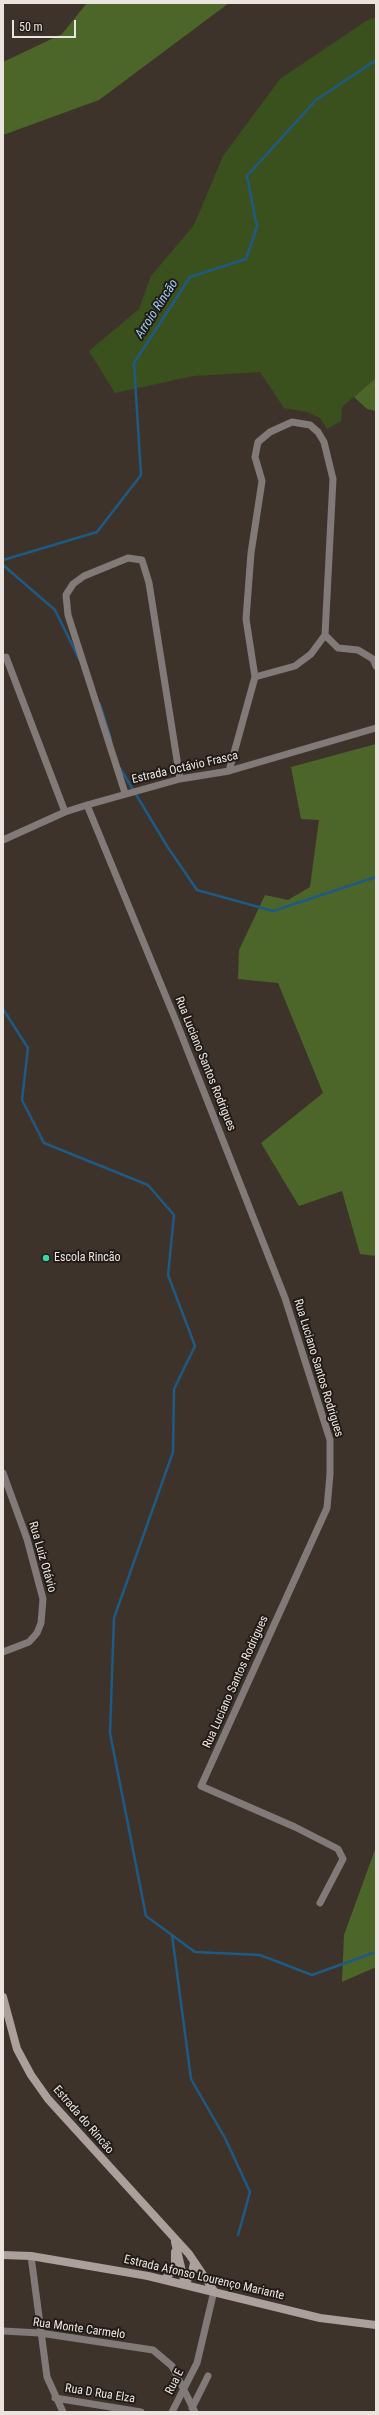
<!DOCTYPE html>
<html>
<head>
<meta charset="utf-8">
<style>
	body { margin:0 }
	#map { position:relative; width:379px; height:2415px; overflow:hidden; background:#3e332a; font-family:"Roboto Condensed",sans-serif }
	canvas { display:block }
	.frame { position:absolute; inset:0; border:4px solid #ebe3de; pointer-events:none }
	.scale { position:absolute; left:12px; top:20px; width:64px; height:18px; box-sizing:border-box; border:2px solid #ebe3de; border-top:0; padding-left:5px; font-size:12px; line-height:14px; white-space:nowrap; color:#ebe3de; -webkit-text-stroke:3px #211c18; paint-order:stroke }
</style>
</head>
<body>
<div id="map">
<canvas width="379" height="2415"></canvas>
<div class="frame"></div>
<div class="scale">50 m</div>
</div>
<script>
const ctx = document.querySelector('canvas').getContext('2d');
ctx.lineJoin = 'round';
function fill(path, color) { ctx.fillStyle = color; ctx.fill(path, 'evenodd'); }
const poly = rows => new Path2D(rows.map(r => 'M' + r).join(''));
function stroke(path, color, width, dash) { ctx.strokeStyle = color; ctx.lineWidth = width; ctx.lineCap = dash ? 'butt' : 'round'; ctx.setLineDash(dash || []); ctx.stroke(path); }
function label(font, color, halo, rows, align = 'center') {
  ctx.font = font + ' "Roboto Condensed",sans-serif'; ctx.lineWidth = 4; ctx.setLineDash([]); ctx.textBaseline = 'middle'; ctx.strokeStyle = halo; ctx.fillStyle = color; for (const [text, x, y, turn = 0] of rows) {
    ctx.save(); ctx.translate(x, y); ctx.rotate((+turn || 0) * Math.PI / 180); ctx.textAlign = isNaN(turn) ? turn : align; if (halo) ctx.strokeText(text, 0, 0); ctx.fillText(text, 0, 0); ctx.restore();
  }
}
fill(poly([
	[376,17,376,378,342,407,341,421,327,429,320,418,307,412,284,408,260,372,193,376,115,393,89,351,139,309,151,276,194,225,223,156,280,79,366,21]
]), '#3a511d');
fill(poly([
	[87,3,229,3,99,100,3,135,3,62,62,34],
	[376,378,376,411,367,409,354,397],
	[376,744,376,1256,360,1254,342,1191,299,1206,261,1143,323,1093,278,983,238,979,239,950,265,895,288,900,310,887,319,820,301,819,291,767],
	[376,1847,376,1967,342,1982,344,1935]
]), '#4c662a');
stroke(poly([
	[3,560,97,532,141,475,134,363,190,277,246,259,257,227,247,176,316,100,376,60],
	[3,565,55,610,79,659],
	[100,704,111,739],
	[120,768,167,846,197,890,273,911,376,877],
	[3,1009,28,1048,22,1100,44,1143,148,1185,174,1215,168,1275,195,1346,174,1389,173,1452,114,1618,110,1733,146,1916,195,1952,260,1955,312,1975,376,1952],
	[172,1935,191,2079,225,2138,250,2192,238,2235]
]), '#1e5a84', 2.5);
stroke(poly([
	[6,657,65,812],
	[255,677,295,666,311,654,325,635],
	[229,771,255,677,246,619,251,553,262,481,255,457,258,442,270,432,292,422,310,425,318,432,324,442,333,479,325,635,338,648,358,650,373,659,376,666],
	[125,793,68,615,66,595,73,584,84,576,128,558,142,560,149,583,180,779],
	[87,805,176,1021,285,1298,330,1440,330,1474,327,1508,201,1786,295,1827,338,1849,343,1859,320,1903],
	[3,840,65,812,87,805,180,779,229,771,376,728],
	[3,1473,27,1539,43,1599,41,1623,37,1633,29,1642,3,1652],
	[31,2256,47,2377,63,2412],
	[3,2331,40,2333,153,2350,172,2366,195,2412],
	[55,2398,141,2412],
	[192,2408,208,2376],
	[172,2412,197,2363,214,2291]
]), '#827a78', 7);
stroke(poly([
	[3,1997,17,2049,31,2075,48,2099,189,2254,214,2291],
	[175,2242,185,2284],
	[3,2255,31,2256,148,2276,320,2318,376,2325],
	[165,2279,175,2268,175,2252],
	[185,2284,192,2272,194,2263]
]), '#aca09c', 8);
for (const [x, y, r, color] of [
	[46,1258,4,"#3ad4a5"]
]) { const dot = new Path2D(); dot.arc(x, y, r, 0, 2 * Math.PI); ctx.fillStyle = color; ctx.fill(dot); stroke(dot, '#211c18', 1.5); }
label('12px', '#ebe3de', '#211c18', [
	["Estrada Octávio Frasca",185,768,-13],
	["Rua Luciano Santos Rodrigues",205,1064,68],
	["Rua Luciano Santos Rodrigues",318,1368,73],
	["Rua Luiz Otávio",42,1557,74],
	["Rua Luciano Santos Rodrigues",236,1682,-66],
	["Estrada do Rincão",83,2120,49],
	["Estrada Afonso Lourenço Mariante",204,2278,13],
	["Rua Monte Carmelo",79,2329,8],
	["Rua E",175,2382,-63],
	["Rua D Rua Elza",100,2394,9]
]);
label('12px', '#ebe3de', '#211c18', [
	["Escola Rincão",54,1258]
], 'left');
label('italic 13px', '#9fcef4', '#211c18', [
	["Arroio Rincão",157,309,-57]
]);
</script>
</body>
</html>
